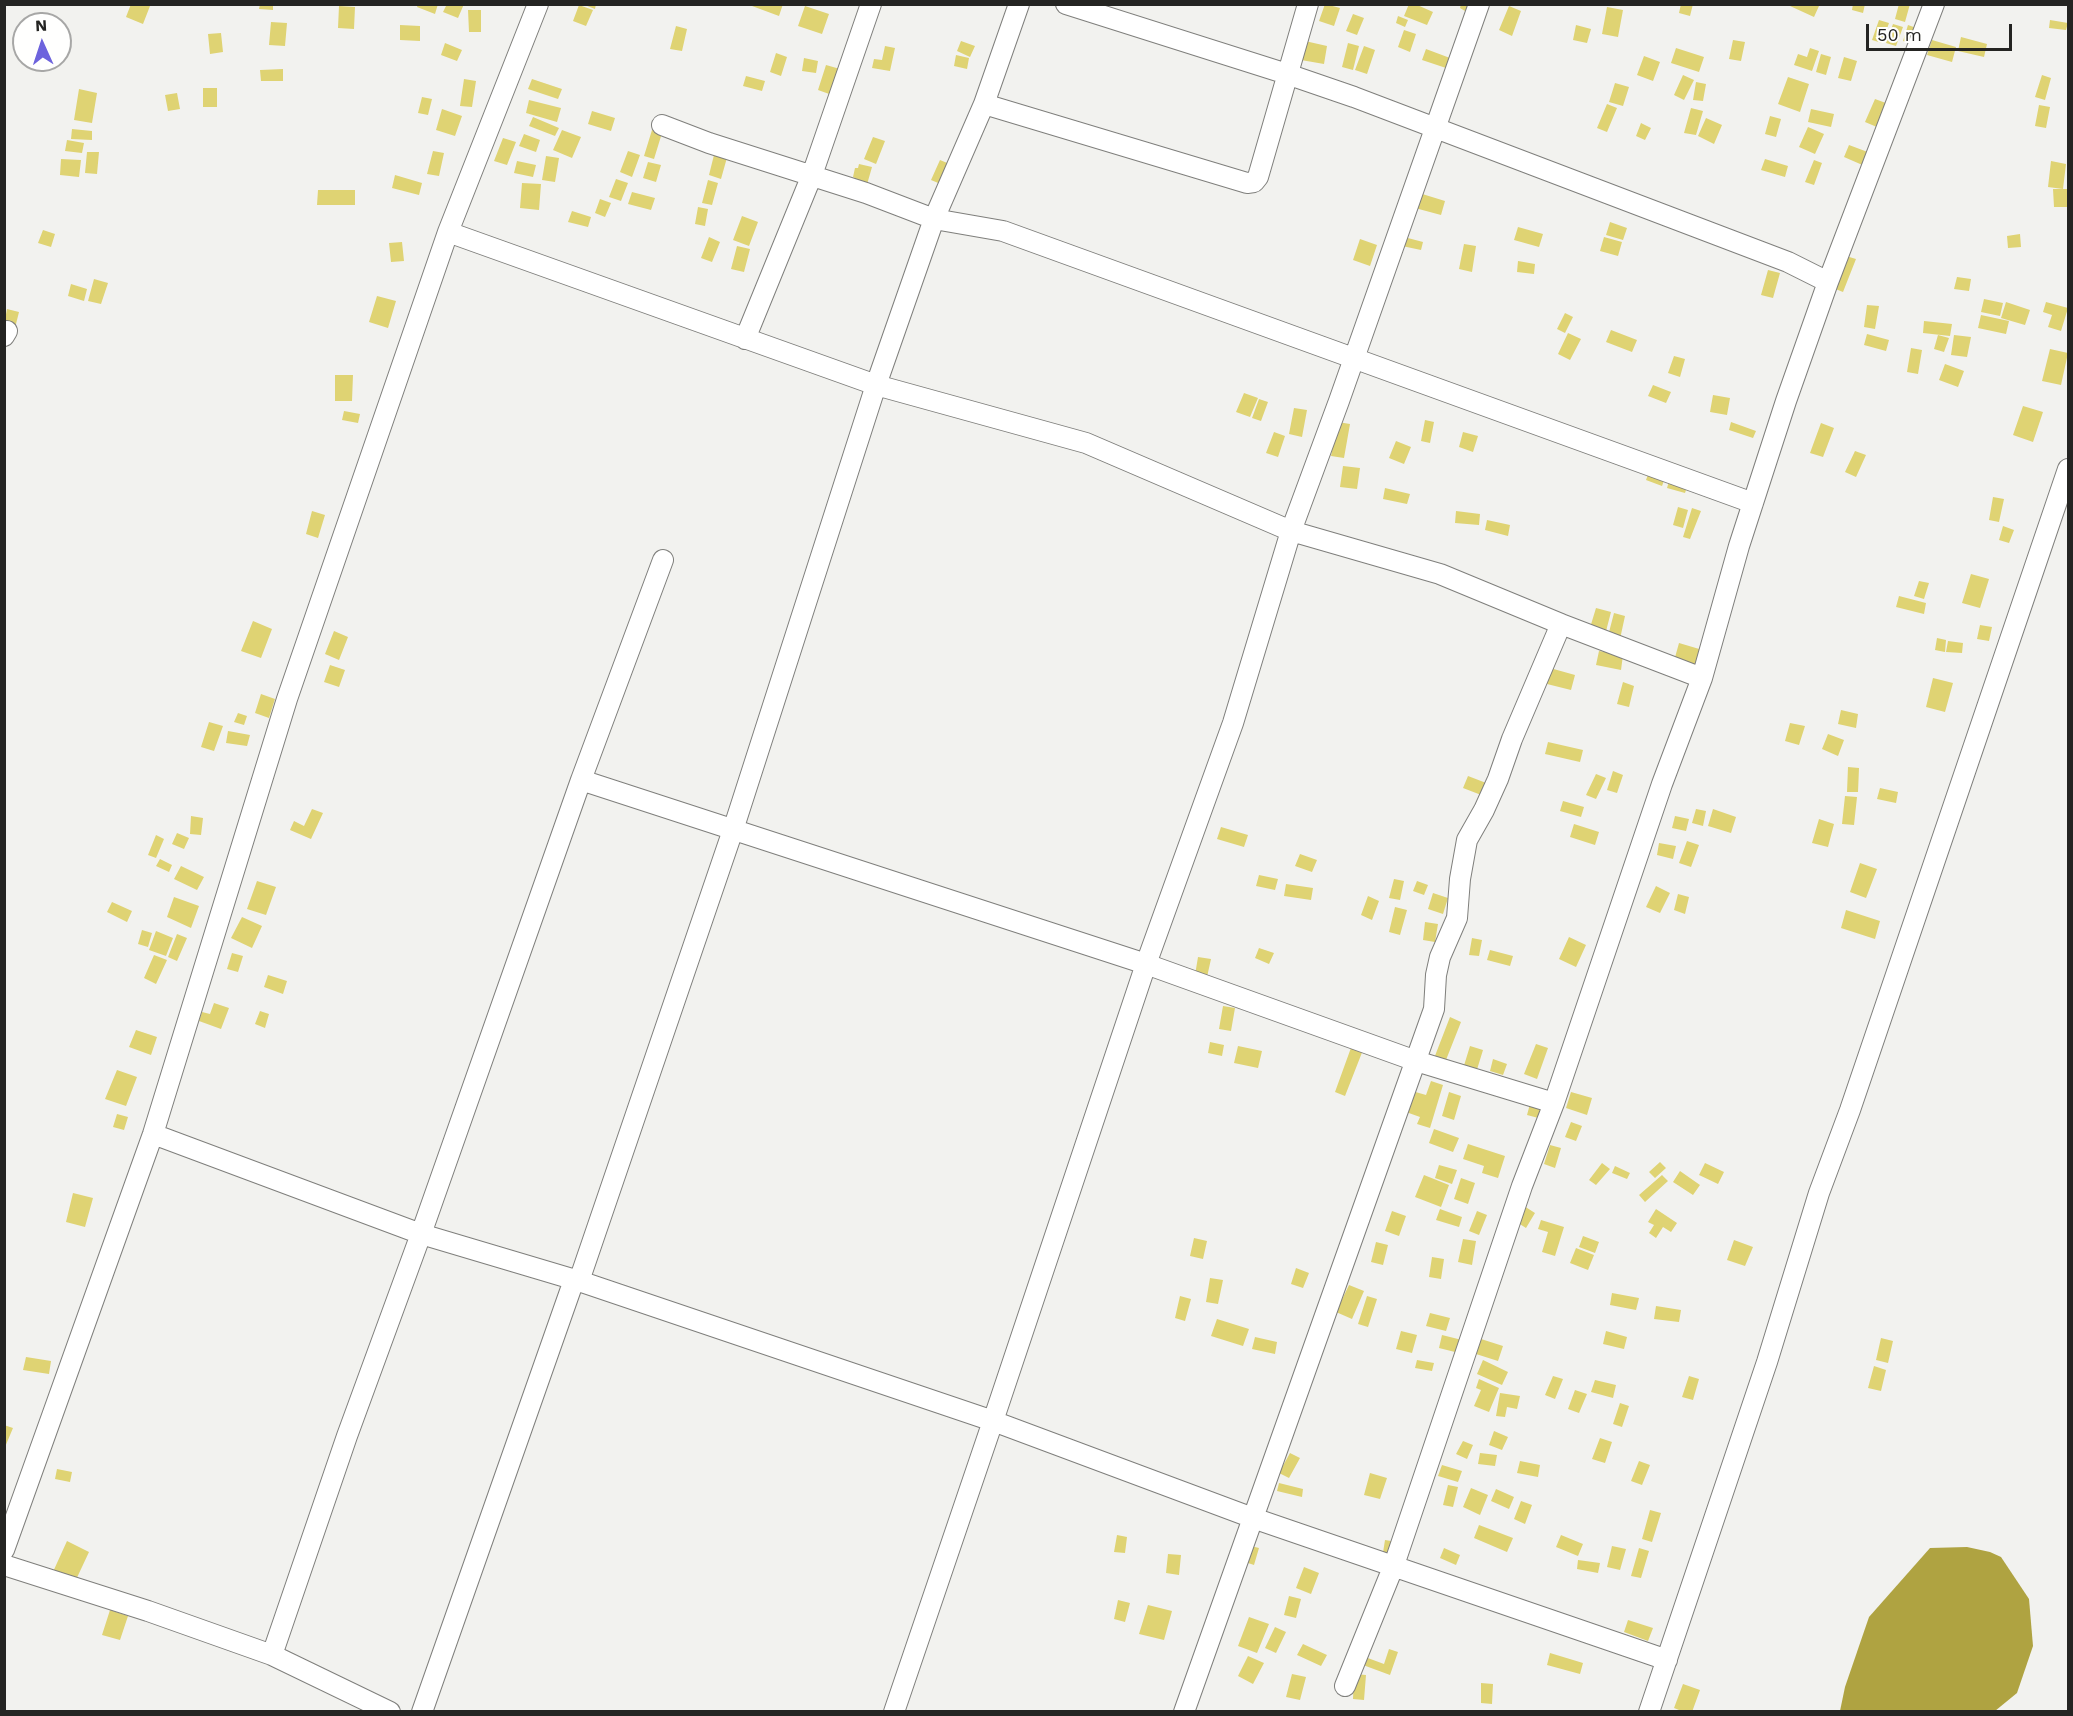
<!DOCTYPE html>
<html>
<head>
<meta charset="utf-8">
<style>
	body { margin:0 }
	#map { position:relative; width:2073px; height:1716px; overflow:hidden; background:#f2f2ef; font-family:"Work Sans",sans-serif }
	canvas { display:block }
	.frame { position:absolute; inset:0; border:6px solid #242422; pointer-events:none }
	.north { position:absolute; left:12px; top:12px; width:60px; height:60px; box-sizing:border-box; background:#fffffe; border:2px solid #a7a7a6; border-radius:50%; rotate:357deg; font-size:16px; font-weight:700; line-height:24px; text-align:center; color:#242422 }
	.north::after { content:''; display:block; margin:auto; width:21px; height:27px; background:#6d63dd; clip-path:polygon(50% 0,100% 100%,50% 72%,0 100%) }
	.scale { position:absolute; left:1866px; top:24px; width:146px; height:27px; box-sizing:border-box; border:3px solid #242422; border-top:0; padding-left:8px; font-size:18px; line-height:21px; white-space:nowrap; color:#242422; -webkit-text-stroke:4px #fffffe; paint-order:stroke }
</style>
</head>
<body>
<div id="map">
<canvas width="2073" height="1716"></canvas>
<div class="frame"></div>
<div class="north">N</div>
<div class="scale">50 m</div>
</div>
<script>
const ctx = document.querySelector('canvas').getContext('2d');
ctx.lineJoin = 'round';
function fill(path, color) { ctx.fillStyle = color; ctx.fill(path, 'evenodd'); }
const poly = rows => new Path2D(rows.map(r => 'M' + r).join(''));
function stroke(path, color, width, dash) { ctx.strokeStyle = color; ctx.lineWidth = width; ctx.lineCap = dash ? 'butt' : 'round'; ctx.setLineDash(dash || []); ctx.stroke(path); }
fill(poly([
	[1967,1547,1990,1552,2001,1557,2029,1599,2033,1646,2017,1693,1995,1711,1840,1711,1845,1687,1869,1617,1930,1548]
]), '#afa341');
fill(poly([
	[131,4,150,6,143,24,126,17],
	[260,4,273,4,273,10,259,9],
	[418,4,438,4,435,14,417,7],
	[447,4,464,4,458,18,443,12],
	[582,4,596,4,595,9],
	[753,4,783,4,779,16,752,6],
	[1325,4,1340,8,1334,26,1319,21],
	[1409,4,1415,4,1433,12,1427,25,1404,16],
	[1461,4,1475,4,1470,14,1460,8],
	[1681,4,1693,4,1690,16,1679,13],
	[1791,4,1816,4,1819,6,1814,17,1790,6],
	[1853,4,1865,4,1863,13,1852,10],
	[1899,4,1910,4,1905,22,1895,19],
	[579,5,593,10,586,26,573,21],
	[339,6,355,7,354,29,338,28],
	[805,6,829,14,822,34,798,26],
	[1509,6,1521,11,1512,36,1499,30],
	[1607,7,1623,10,1618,37,1602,34],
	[468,10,481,10,481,32,469,32],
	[1353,14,1364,18,1357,35,1346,31],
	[1398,16,1408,20,1405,27,1396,23],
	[1879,20,1889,23,1882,43,1872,40],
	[2050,20,2068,23,2066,30,2049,28],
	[271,22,287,23,285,46,269,45],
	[1893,24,1903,27,1896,46,1886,43],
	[400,25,420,26,420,41,400,40],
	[1576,25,1591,29,1587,43,1573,40],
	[1908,25,1922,30,1917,45,1903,41],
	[676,26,687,29,682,51,670,49],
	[1404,30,1416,34,1410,52,1398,47],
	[221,33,223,52,210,54,208,34],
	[1961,37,1987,44,1984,57,1958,51],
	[1733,40,1745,42,1741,61,1729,59],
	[1932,40,1956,47,1952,62,1927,55],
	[961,41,975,46,970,57,957,51],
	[1305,41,1327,46,1324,64,1301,60],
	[445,43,462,50,457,61,441,55],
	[1348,43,1359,46,1353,70,1342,67],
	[885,46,895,48,890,71,872,68,874,59,882,60],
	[1364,46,1375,50,1367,74,1355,70],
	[1676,48,1704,57,1699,72,1671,63],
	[1810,48,1819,51,1812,71,1794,65,1798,54,1807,57],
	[1426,49,1450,58,1446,68,1422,60],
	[776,53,787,57,781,76,770,72],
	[1821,54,1831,57,1826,75,1816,72],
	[956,55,969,58,967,69,954,66],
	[1644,56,1660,62,1653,81,1637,75],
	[1844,57,1857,61,1851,81,1838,78],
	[804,58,818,61,816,73,802,71],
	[826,65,840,69,832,95,818,90],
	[283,69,283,81,261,81,260,70],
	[1683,75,1694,80,1684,100,1674,95],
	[2042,75,2051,78,2045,100,2035,97],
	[746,76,765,81,762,91,743,86],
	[1788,77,1809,84,1800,112,1778,104],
	[464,79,476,81,472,107,460,106],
	[532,79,562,89,558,99,528,89],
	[1696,82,1706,84,1703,101,1693,100],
	[1615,83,1629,87,1623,106,1609,102],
	[203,88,217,88,217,107,203,107],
	[79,89,97,93,92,123,74,120],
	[177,93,180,109,168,111,165,95],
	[422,97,432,99,428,115,418,113],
	[1875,99,1894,106,1884,130,1865,122],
	[529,100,561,108,557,122,526,113],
	[1607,104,1617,108,1607,132,1597,128],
	[2039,105,2050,107,2046,128,2035,126],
	[1691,108,1703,111,1696,135,1684,133],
	[442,109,462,116,455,136,436,130],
	[1811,109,1834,114,1831,127,1808,122],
	[592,111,615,118,611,131,588,124],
	[1770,116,1781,119,1776,137,1765,134],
	[533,117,559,128,555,136,529,126],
	[1706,118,1722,125,1714,144,1698,136],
	[1641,123,1651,128,1645,140,1636,136],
	[1808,127,1824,134,1815,154,1799,147],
	[72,129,92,131,92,140,71,139],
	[562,130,581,137,572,158,553,150],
	[652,130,662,133,654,159,644,156],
	[524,134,540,140,536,152,519,146],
	[873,137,885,141,876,164,864,159],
	[503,138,516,142,507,165,494,161],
	[67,140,84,143,82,153,65,151],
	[1849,145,1873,154,1867,167,1844,157],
	[433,151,444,153,439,176,427,174],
	[628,151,640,155,632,177,620,172],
	[715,151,728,154,721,179,709,175],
	[87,152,99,152,97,174,85,173],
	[546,156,559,158,555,182,542,180],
	[61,159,81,160,79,177,60,175],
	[1765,159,1788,166,1785,177,1761,170],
	[940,160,952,165,943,185,931,180],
	[1814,160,1822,163,1814,185,1805,182],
	[517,161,536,165,533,177,514,173],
	[2051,161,2066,164,2063,189,2048,187],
	[648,162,661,165,656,182,643,178],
	[859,164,872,167,866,188,853,184,855,178,853,177,855,168,858,168],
	[395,175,422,183,419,195,392,188],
	[616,179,628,183,621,201,609,197],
	[708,180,718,183,712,205,702,203],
	[522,183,541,184,539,210,520,208],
	[2053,189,2068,189,2068,207,2054,207],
	[318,190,355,190,355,205,317,205],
	[632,192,655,198,651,210,628,204],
	[1419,193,1445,201,1441,215,1415,208],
	[600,199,611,203,605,217,595,213],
	[698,207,708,209,705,226,695,224],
	[572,211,591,217,588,227,568,222],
	[742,216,758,222,749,246,733,240],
	[1610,222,1627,228,1623,240,1606,235],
	[1518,227,1543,234,1539,247,1514,240],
	[43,230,55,234,51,247,38,243],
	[2020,234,2021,247,2008,248,2007,236],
	[709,237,720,242,712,262,701,258],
	[1404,237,1423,242,1421,250,1402,246],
	[1604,237,1622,242,1618,256,1600,251],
	[1360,239,1377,245,1370,266,1353,260],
	[402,242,404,261,391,262,389,243],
	[1464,244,1476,246,1472,272,1459,269],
	[737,246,750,249,744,272,731,269],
	[1846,256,1856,259,1843,292,1833,288],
	[1518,261,1535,264,1534,274,1517,272],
	[1768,270,1780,273,1773,298,1761,295],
	[1957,277,1971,279,1969,291,1954,289],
	[94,279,108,283,101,304,88,301],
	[71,284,87,289,84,301,68,296],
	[377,296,396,301,388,328,369,322],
	[1984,299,2003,303,2000,316,1981,312],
	[2006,302,2030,310,2025,325,2001,318],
	[2046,302,2068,308,2061,331,2048,327,2052,315,2043,312],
	[1867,305,1879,306,1875,329,1864,327],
	[7,309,19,312,15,328,4,325],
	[1565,313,1573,317,1565,333,1557,329],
	[1981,315,2009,321,2006,334,1978,328],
	[1924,321,1952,324,1950,336,1923,333],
	[1611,330,1637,340,1632,352,1606,342],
	[1568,333,1581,339,1570,360,1558,354],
	[1867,334,1889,340,1886,351,1864,345],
	[1938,335,1949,338,1944,352,1934,349],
	[1954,335,1971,337,1967,357,1951,355],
	[1911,348,1922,350,1918,374,1907,372],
	[2050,349,2068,353,2061,385,2042,381],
	[1674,356,1685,359,1680,377,1668,373],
	[1945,364,1964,371,1958,387,1939,380],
	[335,375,353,375,352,401,335,401],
	[1653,385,1671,392,1666,403,1648,396],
	[1244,393,1258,398,1250,417,1236,412],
	[1713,395,1730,398,1727,415,1710,412],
	[1259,399,1268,402,1261,421,1252,418],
	[2023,406,2043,412,2033,442,2013,435],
	[1294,408,1307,410,1302,437,1289,434],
	[344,411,360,414,358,423,342,420],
	[1425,420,1434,422,1430,443,1421,441],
	[1338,422,1350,424,1344,458,1331,456],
	[1731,422,1756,431,1753,438,1729,430],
	[1821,423,1834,428,1823,457,1810,453],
	[1274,432,1285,436,1278,457,1266,453],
	[1463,432,1478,436,1473,452,1459,447],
	[1396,441,1411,447,1404,464,1389,458],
	[1855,451,1866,455,1856,477,1845,472],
	[1343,466,1360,468,1357,489,1340,487],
	[1650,469,1666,475,1662,486,1646,480],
	[1670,478,1688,484,1685,493,1667,488],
	[1385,488,1410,494,1407,504,1383,499],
	[1993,497,2004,499,1999,522,1989,520],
	[1678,507,1688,510,1683,528,1673,525],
	[1692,508,1701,511,1690,539,1683,537],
	[312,511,325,515,318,538,306,534],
	[1456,511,1480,514,1479,525,1455,523],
	[1487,520,1510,525,1508,536,1485,530],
	[2003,526,2014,530,2009,543,1999,540],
	[1971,574,1989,579,1980,608,1962,603],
	[1919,581,1929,583,1924,599,1914,596],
	[1899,596,1926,603,1924,614,1896,607],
	[1596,608,1611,612,1605,635,1589,631],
	[1614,613,1625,616,1620,639,1608,636],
	[253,621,272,629,261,658,241,651],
	[1980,625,1992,627,1989,641,1977,639],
	[334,631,348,637,339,660,325,654],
	[1937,638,1946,640,1945,652,1935,650],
	[1948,641,1963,643,1962,653,1946,652],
	[1679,643,1706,651,1701,669,1674,661],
	[1599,651,1623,655,1621,670,1596,665],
	[330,665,345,670,339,687,324,682],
	[1550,668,1575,675,1571,690,1547,684],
	[1933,678,1953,683,1945,712,1926,707],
	[1623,682,1634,686,1629,707,1617,704],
	[261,694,275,699,269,718,255,713],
	[1841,710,1858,714,1856,728,1838,724],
	[238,713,247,716,244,725,234,722],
	[209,722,223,726,214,751,201,747],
	[1790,723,1805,726,1799,745,1785,741],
	[228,731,250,735,247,746,226,743],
	[1828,734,1844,740,1838,756,1822,749],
	[1548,742,1583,750,1580,762,1545,754],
	[1848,767,1859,768,1858,792,1847,792],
	[1613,771,1623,775,1617,793,1607,790],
	[1596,774,1606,778,1596,799,1586,795],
	[1468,776,1494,786,1489,798,1463,788],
	[1880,788,1898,792,1896,803,1877,799],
	[1845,796,1857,797,1854,825,1842,824],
	[1563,801,1584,807,1581,817,1560,811],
	[312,809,323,813,311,839,290,830,294,821,304,826],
	[1696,809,1706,811,1703,826,1692,823],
	[1713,809,1736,817,1731,833,1708,826],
	[191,816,203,818,201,835,190,834],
	[1675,816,1689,819,1686,831,1672,828],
	[1819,819,1834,824,1828,847,1812,843],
	[1574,824,1599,832,1595,845,1570,837],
	[1221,827,1248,835,1244,847,1217,839],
	[177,833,189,838,184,849,172,844],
	[156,835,164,839,156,858,148,855],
	[1687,841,1699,845,1691,867,1679,863],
	[1659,843,1676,846,1673,859,1657,855],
	[1300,854,1317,860,1312,872,1295,866],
	[160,859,172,865,169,872,156,866],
	[1860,863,1877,869,1866,898,1850,892],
	[181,866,204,877,197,890,174,879],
	[1259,875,1278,879,1275,890,1256,886],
	[1394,879,1404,881,1400,900,1389,898],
	[257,881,276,887,266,915,247,909],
	[1417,881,1428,885,1424,895,1413,891],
	[1286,884,1313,888,1311,900,1284,896],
	[1656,886,1670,893,1660,913,1646,907],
	[1433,893,1448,898,1443,914,1428,909],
	[1678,894,1689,897,1685,914,1674,910],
	[1368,896,1379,901,1372,920,1361,915],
	[174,897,199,906,191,928,167,917],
	[112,902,132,911,127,922,107,912],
	[1395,907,1407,910,1400,935,1389,932],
	[1846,910,1880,921,1875,939,1841,928],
	[242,917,262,926,252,948,231,938],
	[1425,922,1438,924,1435,942,1423,940],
	[142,930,152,933,148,947,138,944],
	[156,931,173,938,166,956,149,950],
	[177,934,187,938,177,961,168,957],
	[1569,937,1586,945,1576,967,1559,959],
	[1472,938,1482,940,1479,956,1469,955],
	[1259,948,1274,953,1269,964,1255,958],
	[1490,950,1513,956,1510,966,1487,960],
	[232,953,243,956,238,972,227,969],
	[154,955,167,960,156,984,144,978],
	[1198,957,1211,959,1207,977,1195,975],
	[268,975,287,981,283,994,264,987],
	[214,1003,229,1008,221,1029,199,1021,202,1012,210,1014],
	[1223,1006,1235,1008,1231,1031,1219,1029],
	[260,1011,269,1014,265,1028,255,1024],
	[1450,1017,1461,1022,1444,1065,1433,1061],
	[136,1030,157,1037,151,1055,129,1047],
	[1210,1042,1224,1045,1222,1056,1208,1053],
	[1536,1044,1548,1048,1537,1079,1524,1074],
	[1352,1045,1363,1050,1345,1096,1335,1092],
	[1238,1046,1262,1051,1258,1068,1234,1063],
	[1470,1046,1483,1050,1475,1076,1462,1072],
	[1493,1059,1507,1064,1503,1075,1490,1071],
	[117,1070,137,1077,126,1106,105,1099],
	[1431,1081,1443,1085,1430,1128,1417,1124,1420,1117,1406,1112,1412,1091,1426,1095],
	[1449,1092,1461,1096,1454,1120,1442,1116],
	[1571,1092,1592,1098,1587,1115,1566,1108],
	[1530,1104,1549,1108,1546,1120,1527,1115],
	[117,1114,128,1117,124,1130,113,1127],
	[1571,1122,1582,1126,1576,1141,1565,1137],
	[1434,1129,1459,1138,1453,1152,1429,1143],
	[1468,1144,1505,1156,1498,1178,1482,1173,1484,1166,1463,1159],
	[1550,1145,1561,1148,1555,1168,1544,1164],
	[1660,1162,1666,1168,1655,1178,1649,1172],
	[1602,1163,1610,1169,1596,1185,1589,1180],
	[1705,1163,1724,1172,1718,1184,1699,1175],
	[1439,1165,1457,1170,1452,1184,1435,1178],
	[1615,1166,1630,1173,1627,1179,1612,1173],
	[1680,1171,1700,1185,1693,1195,1673,1182],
	[1424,1175,1449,1185,1441,1207,1415,1197],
	[1662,1175,1668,1181,1645,1202,1639,1195],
	[1461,1178,1475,1183,1468,1204,1454,1199],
	[73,1193,93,1198,85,1227,66,1222],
	[1524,1206,1535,1213,1526,1228,1515,1221],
	[1440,1209,1462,1217,1459,1227,1436,1220],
	[1656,1209,1677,1223,1671,1232,1663,1227,1656,1238,1649,1233,1654,1225,1648,1222],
	[1392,1211,1406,1216,1399,1236,1385,1231],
	[1477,1211,1487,1215,1479,1235,1469,1231],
	[1541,1220,1564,1227,1555,1256,1542,1252,1548,1232,1538,1229],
	[1583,1236,1599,1242,1595,1253,1579,1247],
	[1194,1238,1207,1241,1203,1259,1190,1256],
	[1463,1239,1476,1241,1472,1265,1458,1262],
	[1734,1240,1753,1247,1745,1266,1727,1260],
	[1376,1242,1388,1245,1383,1265,1371,1262],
	[1576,1248,1594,1255,1588,1270,1570,1263],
	[1432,1257,1444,1259,1441,1279,1429,1277],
	[1296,1268,1309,1273,1303,1288,1291,1284],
	[1210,1278,1223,1280,1218,1304,1206,1302],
	[1349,1285,1364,1291,1352,1319,1336,1312],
	[1612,1293,1639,1298,1636,1310,1610,1305],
	[1180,1296,1191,1299,1185,1321,1175,1318],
	[1367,1296,1377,1299,1368,1327,1358,1324],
	[1656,1306,1681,1310,1679,1322,1654,1319],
	[1430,1313,1450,1318,1446,1331,1426,1326],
	[1217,1319,1249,1329,1243,1346,1211,1336],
	[1401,1331,1417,1335,1412,1353,1396,1349],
	[1606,1331,1627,1337,1624,1349,1603,1344],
	[1442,1335,1466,1341,1463,1354,1439,1348],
	[1255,1337,1277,1342,1275,1354,1252,1349],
	[1881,1338,1893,1341,1888,1363,1876,1360],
	[1481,1339,1503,1346,1498,1361,1476,1354],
	[26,1357,51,1361,49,1374,23,1370],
	[1417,1360,1434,1363,1432,1371,1415,1368],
	[1483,1360,1508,1372,1502,1385,1477,1374],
	[1874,1366,1886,1370,1881,1391,1868,1388],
	[1553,1376,1563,1379,1555,1399,1545,1395],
	[1689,1376,1699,1379,1693,1400,1682,1397],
	[1479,1379,1499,1388,1489,1412,1474,1406,1481,1390,1476,1388],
	[1595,1380,1616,1385,1613,1398,1591,1392],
	[1575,1390,1587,1394,1579,1413,1568,1409],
	[1500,1393,1520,1396,1517,1409,1507,1407,1505,1417,1496,1416],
	[1620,1403,1629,1406,1622,1427,1613,1424],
	[4,1425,13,1428,5,1447,4,1447],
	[1494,1431,1508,1437,1502,1450,1489,1445],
	[1600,1438,1612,1442,1605,1463,1592,1459],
	[1463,1441,1473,1445,1467,1459,1456,1454],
	[1290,1453,1300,1458,1289,1478,1279,1473],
	[1480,1453,1497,1455,1495,1466,1478,1464],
	[1520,1461,1540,1465,1538,1477,1517,1473],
	[1639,1461,1650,1465,1642,1485,1631,1481],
	[1442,1465,1462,1471,1458,1482,1438,1476],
	[57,1469,72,1472,70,1482,55,1479],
	[1370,1473,1387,1478,1380,1499,1364,1495],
	[1279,1483,1303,1489,1302,1497,1277,1491],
	[1448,1485,1458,1487,1453,1507,1443,1505],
	[1471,1488,1488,1495,1480,1515,1463,1507],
	[1496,1489,1514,1497,1509,1509,1491,1501],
	[1521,1501,1532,1505,1525,1524,1514,1519],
	[1650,1510,1661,1513,1652,1542,1642,1539],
	[1479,1525,1513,1538,1507,1552,1474,1538],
	[1117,1535,1127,1537,1125,1553,1114,1552],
	[1561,1535,1583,1544,1578,1556,1556,1547],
	[1385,1540,1397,1542,1393,1561,1382,1559],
	[67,1541,89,1552,74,1584,52,1574],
	[1247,1545,1259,1548,1254,1565,1242,1561],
	[1612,1546,1626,1549,1620,1570,1607,1567],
	[1444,1548,1460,1555,1456,1565,1440,1558],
	[1639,1548,1649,1551,1641,1578,1631,1576],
	[1168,1554,1181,1555,1179,1575,1166,1573],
	[1578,1560,1600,1563,1598,1573,1577,1569],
	[1304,1567,1319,1573,1311,1594,1296,1588],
	[1289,1596,1301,1599,1296,1618,1284,1615],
	[1118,1600,1130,1603,1125,1622,1114,1619],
	[1148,1605,1172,1611,1164,1640,1139,1634],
	[110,1610,128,1616,120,1640,102,1635],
	[1249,1617,1269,1624,1257,1653,1238,1646],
	[1628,1620,1653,1628,1648,1641,1624,1632],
	[1275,1627,1286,1632,1276,1653,1265,1648],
	[1303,1644,1327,1655,1321,1666,1297,1655],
	[1389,1649,1398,1652,1390,1675,1363,1665,1365,1657,1384,1664],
	[1550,1653,1583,1663,1580,1674,1547,1665],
	[1248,1656,1264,1663,1253,1684,1238,1676],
	[1292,1674,1306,1677,1300,1700,1286,1697],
	[1354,1674,1366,1675,1364,1700,1353,1699],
	[1481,1683,1493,1684,1492,1704,1481,1703],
	[1683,1684,1700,1690,1692,1712,1684,1712,1674,1708]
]), '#dfd373');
const street = poly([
	[1019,4,984,104,1247,183,1254,182,1258,177,1308,4],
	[1066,4,1287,74,1354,97,1788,262,1828,282],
	[662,125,709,143,866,193,934,219,1003,231,1753,503],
	[448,232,876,385,1086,443,1291,531,1440,574,1561,624,1512,739,1498,779,1484,810,1467,840,1460,879,1457,918,1440,957,1436,975,1434,1009,1184,1712],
	[4,336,7,331],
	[745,339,812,175,871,4],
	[663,560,581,780,1146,964,1416,1061,1554,1103],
	[1561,624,1702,678],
	[153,1134,421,1234,579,1281,993,1421,1253,1518,1667,1660],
	[579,1281,733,830,876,385,934,219,984,104],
	[4,1550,153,1134,287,699,448,232,538,4],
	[4,1565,148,1611,272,1655,390,1712],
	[272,1655,347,1436,421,1234,581,780],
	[1345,1686,1394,1565,1522,1186,1554,1103,1662,784,1702,678,1739,546,1786,401,1828,282,1934,4],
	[422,1712,574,1280],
	[894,1712,993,1421,1146,964,1233,723,1291,531,1339,401,1479,4],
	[1649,1712,1767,1362,1819,1193,1850,1110,2068,469]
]);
stroke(street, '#7f7f7c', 22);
stroke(street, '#fff', 20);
</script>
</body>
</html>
